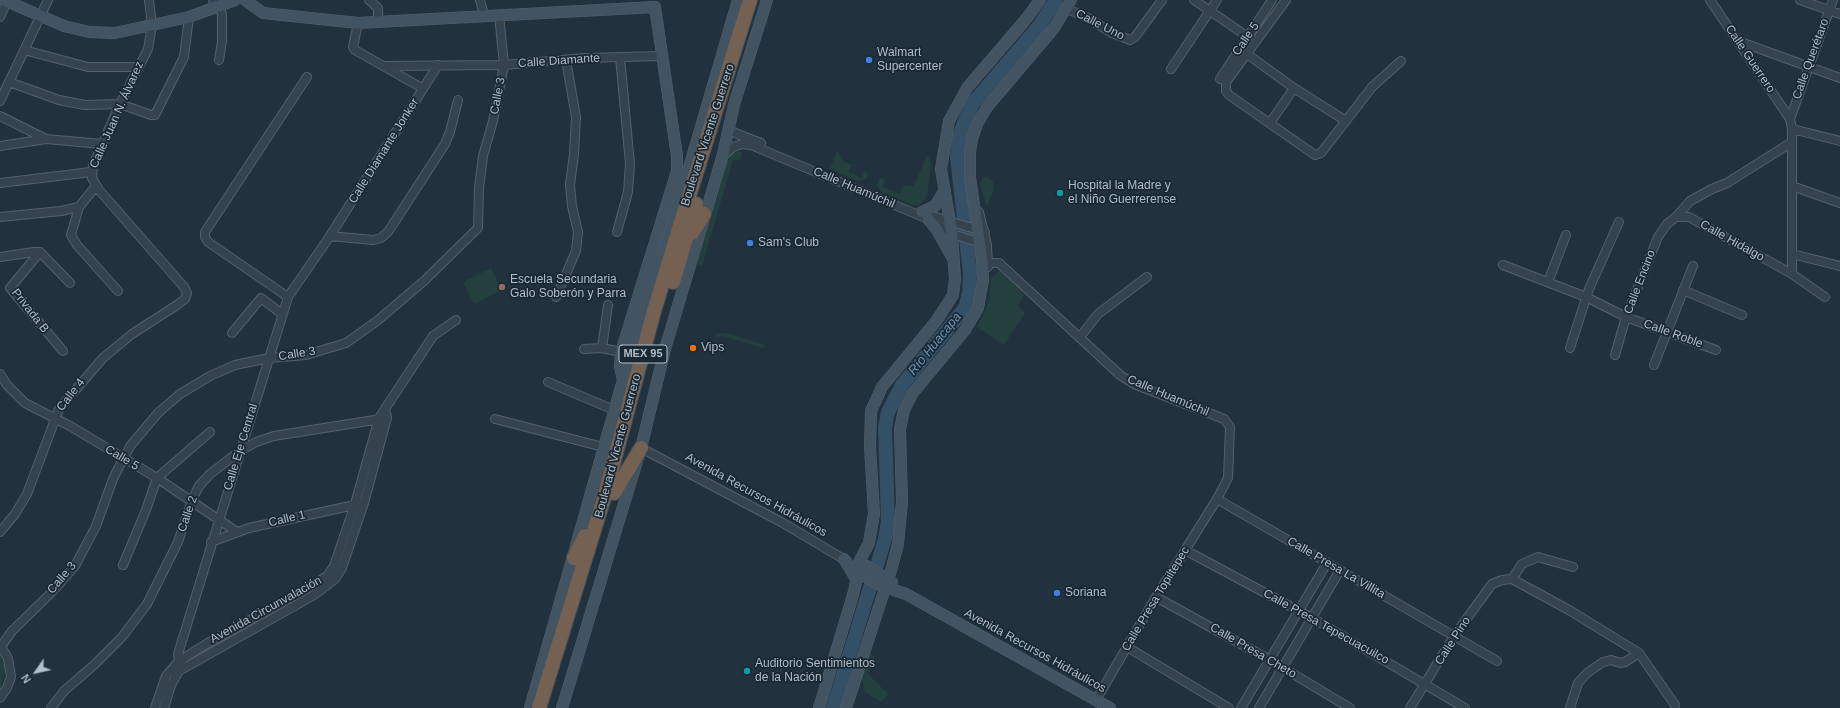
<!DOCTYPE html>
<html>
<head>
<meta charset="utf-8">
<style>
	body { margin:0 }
	#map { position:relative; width:1840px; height:708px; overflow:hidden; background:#21323e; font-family:Helvetica,sans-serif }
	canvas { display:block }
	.north { position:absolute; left:16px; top:652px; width:40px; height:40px; -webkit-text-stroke:3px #1a2833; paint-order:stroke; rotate:236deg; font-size:11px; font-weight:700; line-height:16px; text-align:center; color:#b0bec9 }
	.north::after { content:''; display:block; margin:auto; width:14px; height:18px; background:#b0bec9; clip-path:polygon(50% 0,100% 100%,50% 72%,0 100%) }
</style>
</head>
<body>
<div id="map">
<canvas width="1840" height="708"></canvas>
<div class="north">N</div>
</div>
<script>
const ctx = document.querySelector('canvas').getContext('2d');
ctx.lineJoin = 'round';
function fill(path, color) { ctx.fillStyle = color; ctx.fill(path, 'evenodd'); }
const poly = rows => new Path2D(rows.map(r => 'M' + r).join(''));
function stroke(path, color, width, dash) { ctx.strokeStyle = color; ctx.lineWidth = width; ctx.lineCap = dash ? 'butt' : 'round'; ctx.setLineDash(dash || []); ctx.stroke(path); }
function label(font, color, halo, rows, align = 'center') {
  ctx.font = font + ' Helvetica,sans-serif'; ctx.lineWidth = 3.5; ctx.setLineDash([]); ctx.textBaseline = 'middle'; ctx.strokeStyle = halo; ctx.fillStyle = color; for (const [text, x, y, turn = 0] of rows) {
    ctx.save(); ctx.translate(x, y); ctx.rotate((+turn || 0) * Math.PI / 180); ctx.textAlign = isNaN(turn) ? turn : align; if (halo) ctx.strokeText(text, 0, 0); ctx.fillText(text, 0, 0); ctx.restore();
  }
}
fill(poly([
	[837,150,844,162,852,165,849,172,862,178,864,171,867,172,868,176,866,179,857,181,830,169],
	[737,151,742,152,740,160,733,160,702,266,697,264,727,162,731,155],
	[927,155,931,162,930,175,927,196,923,201,918,205,913,205,881,192,877,185,880,178,885,180,883,187,900,194,903,185,913,186,917,179],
	[988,177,993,182,994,188,987,206,980,184,983,178],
	[491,268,502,290,474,304,463,282],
	[999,271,1017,286,1024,295,1018,306,1025,313,1004,345,977,327,983,315,989,299,991,279],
	[726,333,764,345,763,348,722,336,715,338,716,334],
	[869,651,877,661,867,673,888,694,881,702,865,692,861,674],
	[0,655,5,664,5,671,0,691]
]), '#233f3e');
stroke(poly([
	[833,708,885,539,888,521,885,428,888,412,902,385,965,308,969,293,970,274,957,157,959,137,966,118,973,103,1039,26,1056,0]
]), '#335067', 14);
const street = poly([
	[213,0,219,7,222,14,222,41,219,60],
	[369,0,378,8,378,21],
	[480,0,484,15],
	[1194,0,1248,37],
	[1286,0,1226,82,1226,91,1229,95,1315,155,1321,153,1372,87,1401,61],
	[1710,0,1790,119,1792,129,1792,274],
	[1800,0,1840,14],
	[1067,9,1088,18,1112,33,1130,40,1135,37,1162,0],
	[0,17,7,1],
	[358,23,353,47,355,50,422,88],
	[1738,41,1840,78],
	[24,50,88,67,139,67],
	[1247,54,1294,88,1346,121],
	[384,66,504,65,585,58,661,56],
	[1171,69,1217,0],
	[1220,79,1272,0],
	[9,82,59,100,85,105,120,104,151,115,155,115,184,57,189,17],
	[0,101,48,0],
	[0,116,46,139,102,144],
	[1790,119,1833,0],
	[1270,123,1294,88],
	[729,129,735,133,761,143],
	[1792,129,1840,141],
	[0,146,46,139],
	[722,157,733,147,742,144,751,145,928,219,952,234,987,245],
	[0,183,91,172],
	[1792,186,1840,203],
	[79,207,71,235,77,245,118,291],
	[979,212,987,245,988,267],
	[926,214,985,232],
	[0,217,61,211,79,207,96,186],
	[1676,217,1689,217,1792,274,1825,297],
	[617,232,628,192,630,164,620,57],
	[330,236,373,240,381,238,388,232,445,144,450,132,458,100],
	[40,252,10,288,63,351],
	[1792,254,1840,266],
	[0,257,34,252,40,252,70,283],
	[988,263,999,263,1120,375,1134,384,1224,419,1230,427,1228,478,1217,499,1156,597,1096,700],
	[1503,265,1586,297,1626,317,1716,350],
	[1548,282,1566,235],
	[1683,290,1742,315],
	[288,297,208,242,205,237,205,232,307,77],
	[556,297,576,251,578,232,572,206,570,185,574,154,576,117,566,60],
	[232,333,261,298,282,314],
	[1080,337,1098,314,1147,277],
	[602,348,608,305],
	[1570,348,1589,289,1619,222],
	[584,349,602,348,621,352],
	[1615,355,1626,317,1658,237,1667,224,1676,217,1690,201,1712,189,1727,183,1792,142],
	[1654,365,1693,266],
	[0,374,7,385,25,403,70,426,157,478,237,532],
	[548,382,614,410],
	[495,419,603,447],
	[641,448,783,523,847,561],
	[1217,499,1497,661],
	[0,532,15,514,27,494,59,409,103,358,132,334,177,305,185,299,187,293,184,287,99,190,92,178,93,165,120,104,148,49,152,25,149,0],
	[211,542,249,528,359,504],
	[1185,550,1312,618,1465,708],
	[123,565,146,510,157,478,210,432],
	[1512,579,1522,564,1538,557,1573,567],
	[1156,597,1270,660,1350,708],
	[0,645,8,658,11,677,7,688,0,698],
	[1127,647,1229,708],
	[0,648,12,631,51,593,75,566,96,526,113,479,123,459,131,445,158,413,180,394,210,376,235,365,269,358,306,355,346,343,377,321,424,281,478,228,479,188,483,156,493,121,504,65,499,15],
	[184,667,179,661,178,654,288,297,330,236,438,65],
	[51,708,64,691,94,665,122,637,147,604,178,542,192,500,199,486,210,474,240,451,256,442,274,436,387,418],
	[155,708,166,676,179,661,208,643,305,590,327,576,334,566,355,504,379,418,433,336,456,320],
	[164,708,171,685,179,671,314,595,335,579,342,568,364,503,387,418,386,413],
	[1241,708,1327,563],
	[1259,708,1340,570],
	[1410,708,1454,636,1492,584,1502,580,1512,579,1569,610,1639,653,1675,705],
	[1570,708,1578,683,1587,673,1603,662,1611,660,1620,663,1625,662,1639,653]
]);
const secondary = poly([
	[4,0,64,26,89,32,115,33,189,17,235,0],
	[245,0,263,13,358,23,655,7,677,156,677,171,621,352,620,367,623,380],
	[922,212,935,206,945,190],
	[928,219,937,230,952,257],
	[844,559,856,579],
	[857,566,862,575,882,586,906,594,1110,708],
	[857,566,867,566,892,582],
	[530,708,623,380,672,226,738,0],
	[562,708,641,448,665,349,722,158,734,105,767,0],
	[819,708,853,595,856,582,857,566,869,543,871,531,874,514,870,446,871,411,882,387,937,320,953,295,955,279,952,234,941,169,949,121,967,88,1027,18,1040,0],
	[846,708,892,567,898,544,902,502,900,429,904,410,912,394,965,330,978,308,983,280,982,261,970,177,970,152,972,139,977,124,987,107,1054,28,1071,0]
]);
const highway = poly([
	[692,233,704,214],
	[673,282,696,204],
	[614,493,641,448],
	[574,558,585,536],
	[539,708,604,498,654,311,689,196,750,0]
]);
stroke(street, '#53616c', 10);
stroke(secondary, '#53616c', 12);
stroke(highway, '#404e59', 16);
stroke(street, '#35434e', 8);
stroke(secondary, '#425361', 11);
stroke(highway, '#756151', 14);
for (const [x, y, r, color] of [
	[869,60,4,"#3f7fe0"],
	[1060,193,4,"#0f9aa8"],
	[750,243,4,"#3f7fe0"],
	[502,287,4,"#8d6e63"],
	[693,348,4,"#e8710a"],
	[1057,593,4,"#3f7fe0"],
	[747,671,4,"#0f9aa8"]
]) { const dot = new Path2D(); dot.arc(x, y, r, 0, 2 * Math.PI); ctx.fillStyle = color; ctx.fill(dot); stroke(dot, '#1a2833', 1.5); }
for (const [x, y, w] of [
	[643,354,48]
]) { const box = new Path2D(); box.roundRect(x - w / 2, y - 9, w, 18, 3); ctx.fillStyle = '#1a2833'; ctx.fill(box); stroke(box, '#b0bec9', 1); }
label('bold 11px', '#b0bec9', null, [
	["MEX 95",643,354]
]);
label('12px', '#b0bec9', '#1a2833', [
	["Calle Uno",1100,25,27],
	["Calle 5",1246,39,-56],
	["Calle Guerrero",1750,59,56],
	["Calle Querétaro",1811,59,-70],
	["Calle Diamante",559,61,-4],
	["Calle 3",498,96,-79],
	["Calle Juan N. Álvarez",117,115,-66],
	["Boulevard Vicente Guerrero",708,135,-72],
	["Calle Diamante Jonker",384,151,-58],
	["Calle Huamúchil",854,188,23],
	["Calle Hidalgo",1732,241,29],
	["Calle Encino",1640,282,-69],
	["Privada B",30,311,52],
	["Calle Roble",1673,334,20],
	["Calle 3",297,354,-9],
	["Calle 4",71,395,-52],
	["Calle Huamúchil",1168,396,23],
	["Boulevard Vicente Guerrero",618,446,-75],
	["Calle Eje Central",241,447,-73],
	["Calle 5",122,458,31],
	["Avenida Recursos Hidráulicos",756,495,29],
	["Calle 2",188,514,-71],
	["Calle 1",287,519,-13],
	["Calle Presa La Villita",1336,568,30],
	["Calle 3",62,578,-50],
	["Calle Presa Topiltepec",1156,599,-59],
	["Avenida Circunvalación",266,610,-29],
	["Calle Presa Tepecuacuilco",1326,627,29],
	["Calle Pino",1453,641,-57],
	["Avenida Recursos Hidráulicos",1035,651,29],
	["Calle Presa Cheto",1253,651,30]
]);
label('12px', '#b0bec9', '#1a2833', [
	["Walmart",877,53],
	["Supercenter",877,67],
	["Hospital la Madre y",1068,186],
	["el Niño Guerrerense",1068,200],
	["Sam's Club",758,243],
	["Escuela Secundaria",510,280],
	["Galo Soberón y Parra",510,294],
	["Vips",701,348],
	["Soriana",1065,593],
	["Auditorio Sentimientos",755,664],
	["de la Nación",755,678]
], 'left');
label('italic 13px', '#6e94b0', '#1a2833', [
	["Río Huacapa",935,344,-51]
]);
</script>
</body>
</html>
